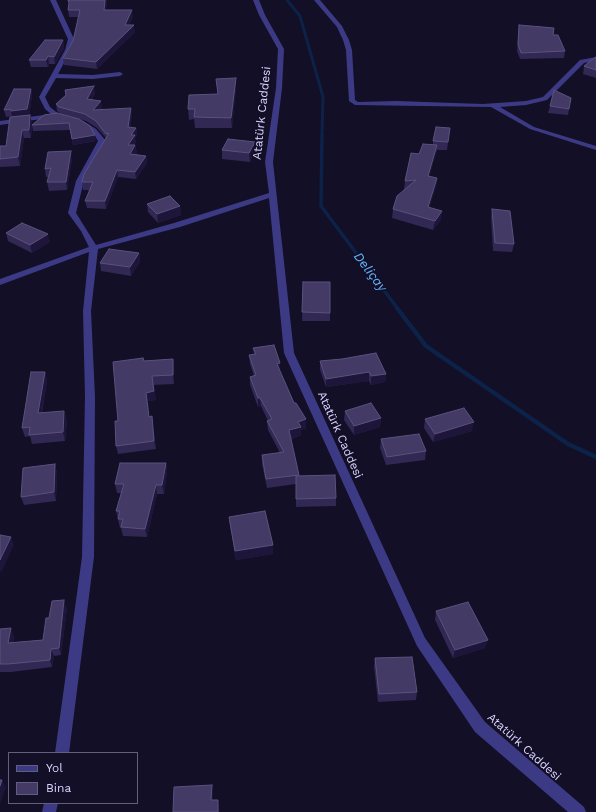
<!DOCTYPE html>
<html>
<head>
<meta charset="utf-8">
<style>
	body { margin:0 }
	#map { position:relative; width:596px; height:812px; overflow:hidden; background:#130f26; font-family:"Work Sans",sans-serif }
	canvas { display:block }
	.legend { position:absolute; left:8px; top:752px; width:130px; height:52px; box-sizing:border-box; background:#130f26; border:1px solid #625e7d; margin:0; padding:5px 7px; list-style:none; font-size:12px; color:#d9d4ff }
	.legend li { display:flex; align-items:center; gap:8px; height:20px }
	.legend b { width:20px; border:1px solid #625e7d }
</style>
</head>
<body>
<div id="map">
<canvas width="596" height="812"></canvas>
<ul class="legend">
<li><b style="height:5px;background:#3d3a85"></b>Yol</li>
<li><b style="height:11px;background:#433a66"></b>Bina</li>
</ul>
</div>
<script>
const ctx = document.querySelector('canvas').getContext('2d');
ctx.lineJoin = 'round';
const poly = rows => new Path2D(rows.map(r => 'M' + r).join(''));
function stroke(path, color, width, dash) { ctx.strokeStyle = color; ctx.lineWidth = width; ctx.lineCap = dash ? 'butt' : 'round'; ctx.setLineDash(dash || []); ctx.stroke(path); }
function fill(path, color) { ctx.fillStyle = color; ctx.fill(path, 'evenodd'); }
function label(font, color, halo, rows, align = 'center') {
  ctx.font = font + ' "Work Sans",sans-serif'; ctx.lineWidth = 4; ctx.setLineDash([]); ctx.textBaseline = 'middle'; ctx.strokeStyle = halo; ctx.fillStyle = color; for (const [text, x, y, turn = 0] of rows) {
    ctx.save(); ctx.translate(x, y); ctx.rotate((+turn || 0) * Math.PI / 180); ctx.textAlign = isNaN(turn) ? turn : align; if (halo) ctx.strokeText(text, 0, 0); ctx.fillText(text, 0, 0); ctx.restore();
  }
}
stroke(poly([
	[287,0,300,16,323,97,322,136]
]), '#0c2248', 3);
stroke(poly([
	[322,135,321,206,398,309]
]), '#0c2248', 3.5);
stroke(poly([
	[397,308,426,346,568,444,596,457]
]), '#0c2248', 4.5);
fill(poly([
	[50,0,56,0,74,39,71,50,58,74,93,75,120,72,123,74,120,76,93,79,56,78,45,97,50,107,60,115,68,117,68,119,55,117,0,125,0,121,51,114,45,109,39,97,65,50,68,39,50,0],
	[253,0,259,0,265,15,284,49,282,88,273,162,294,353,425,638,485,722,584,807,586,812,568,812,475,732,417,646,284,353,269,198,180,227,98,249,91,311,95,397,94,557,69,753,55,753,82,557,85,397,83,311,89,252,0,285,0,279,89,247,81,231,68,213,76,181,98,141,92,131,79,123,79,121,83,121,96,129,106,141,84,181,76,213,96,245,174,223,269,193,265,162,276,88,278,49,259,15,253,0],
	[314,0,320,0,342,26,349,40,352,50,355,100,358,102,396,101,483,104,526,101,543,97,580,60,596,57,596,61,584,63,547,100,526,105,500,107,534,127,596,146,596,150,530,129,491,107,355,105,349,101,346,50,343,40,337,27,314,0],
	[44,803,58,803,56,812,42,812,44,803]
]), '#3d3a85');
fill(poly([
	[68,0,107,0,106,10,133,17,129,25,135,32,97,69,64,65,63,58,73,41,78,17,69,17,68,10,69,3],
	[519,25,553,35,565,51,564,58,520,59,517,51],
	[63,40,64,48,55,64,49,64,48,67,31,67,29,60],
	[596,57,596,78,583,74,584,66],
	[236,78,236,88,232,128,195,128,194,119,189,120,188,109,218,94,216,79],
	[31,89,32,96,29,115,30,115,32,125,57,113,96,141,73,145,70,130,33,131,32,125,31,138,24,138,20,166,0,167,0,146,6,146,12,117,12,116,6,117,4,110],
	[65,90,95,93,92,99,102,108,101,109,132,116,130,127,136,128,137,135,135,138,136,142,134,145,135,145,137,153,135,154,146,156,147,163,136,179,118,177,106,209,87,208,85,201,90,190,83,190,82,182,106,138,97,128,86,121,61,114,57,111,56,104,66,96],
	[550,106,569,109,568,115,548,113],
	[450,128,447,150,437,150,436,153,429,177,437,178,436,186,429,208,441,220,433,230,392,218,393,209,404,189,405,181,419,154,433,145,433,141],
	[222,150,255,150,250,162,222,159],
	[72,159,67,190,49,191,47,182,49,177,46,177,45,169],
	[147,204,180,206,181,215,158,223,148,212],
	[492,209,514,244,512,252,493,251,491,218],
	[6,233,50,242,32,253,8,241],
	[139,253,140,262,131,276,101,271,100,263],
	[303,282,330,313,330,321,302,321],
	[253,348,280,363,280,372,294,403,306,428,301,430,301,435,291,439,299,476,336,498,336,506,296,507,296,484,267,488,262,464,262,455,280,453,268,430,267,421,268,421,261,406,258,407,250,385,250,377,254,376,250,364,249,355,254,355],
	[173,359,174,368,174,384,153,385,156,400,148,401,149,417,153,425,156,449,118,454,116,446,118,421,144,361],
	[320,361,386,374,385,382,371,385,369,381,326,387,320,370],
	[45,372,47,381,42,413,67,420,65,441,32,444,30,436,25,437,22,428],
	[345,411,381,418,380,427,354,435,344,420],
	[425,419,472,431,433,442,424,428],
	[381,439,426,451,425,460,386,465,380,448],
	[166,463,167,472,164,494,157,494,147,537,123,536,121,528,120,528,116,511,121,493,117,493,115,484],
	[55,464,57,473,56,501,24,505,21,497],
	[229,517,273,545,273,554,236,560,230,526],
	[67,608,61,655,54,656,52,667,11,672,0,672,0,629,14,636,13,643,43,640,49,618],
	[436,611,485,648,453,658,435,620],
	[375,658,417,692,416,700,378,702,374,667]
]), '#312854');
fill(poly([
	[105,0,107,0,105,16,104,10],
	[132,10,133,17,126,32,125,25],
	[134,25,135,32,97,69,96,62],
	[63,40,64,48,55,64,54,57],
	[48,56,49,64,48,67,46,60],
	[236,78,236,88,232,128,231,118],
	[94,86,95,93,88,106,87,99],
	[31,89,32,96,29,116,12,118,11,111],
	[101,101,102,108,94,117,93,110],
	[131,108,132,116,129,134,128,127],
	[30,115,32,123,31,138,29,130],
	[136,128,137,135,135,138,136,142,129,152,128,145,131,135],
	[22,130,24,138,20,166,18,157],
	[95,135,96,141,73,145,72,139],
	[255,142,255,150,250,162,249,153],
	[135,145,137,153,131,161,130,154],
	[437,145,436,153,427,185,428,176],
	[71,151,72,159,67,190,66,182],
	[146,156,147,163,136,179,135,172],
	[117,170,118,177,106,209,105,201],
	[437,178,436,186,427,216,428,207],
	[180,206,181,215,158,223,157,214],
	[442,211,441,220,433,230,435,221],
	[48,234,50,242,32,253,30,245],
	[139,253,140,262,131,276,130,267],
	[173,359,174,368,174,384,173,375],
	[280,363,280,372,277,364],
	[45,372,47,381,40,422,38,413],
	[369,372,369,381,326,387,326,379],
	[386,374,385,382,371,385,371,376],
	[152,376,156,400,148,401,150,426,146,393],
	[258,398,260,398,261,406,258,407],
	[64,411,67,420,65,441,63,432],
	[152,416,153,425,156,449,154,441],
	[381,418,380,427,354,435,354,426],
	[306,419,306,428,301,430,301,435,289,439,289,430,298,422],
	[474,422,472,431,433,442,435,434],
	[166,463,167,472,164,494,162,485],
	[55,464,57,473,56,501,54,492],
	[156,485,157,494,147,537,145,529],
	[11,537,14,545,1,573,0,571,0,560],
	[273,545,273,554,236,560,235,551],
	[64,600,67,608,61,655,59,648],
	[11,628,14,636,11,650,8,643],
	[488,640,485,648,453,658,455,650],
	[51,649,54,656,52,667,50,660],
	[2,780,6,787,0,804,0,786],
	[212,785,213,792,213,807,211,800],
	[218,800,219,807,219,812,218,812]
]), '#1d163a');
const building = poly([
	[68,0,105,0,104,10,132,10,125,25,134,25,96,62,63,58,73,41,80,10,68,10,69,3,68,0],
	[519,25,554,28,553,35,558,35,565,51,521,53,518,44,519,25],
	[45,40,63,40,54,57,48,56,46,60,29,60,45,40],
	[596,57,596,70,584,66,596,57],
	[236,78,231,118,194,117,195,109,188,109,189,95,218,94,216,79,236,78],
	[94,86,87,99,101,101,93,110,131,108,128,127,136,128,131,135,135,135,128,145,135,145,130,154,146,156,135,172,117,170,105,201,85,201,93,182,82,182,84,174,109,133,106,134,96,121,85,114,59,107,56,104,66,95,65,90,94,86],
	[14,89,31,89,27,109,11,111,11,109,4,110,14,89],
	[554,90,571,98,569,109,550,106,554,90],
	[57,113,79,119,90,126,95,135,72,139,69,123,32,125,44,115,57,113],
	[30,115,29,130,22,130,18,157,0,159,0,146,6,146,10,117,30,115],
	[436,127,450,128,448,142,433,141,436,127],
	[228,139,255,142,249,153,222,150,228,139],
	[423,144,437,145,428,176,437,178,428,207,442,211,435,221,393,209,397,196,416,180,405,181,411,153,419,154,423,144],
	[71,151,66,182,47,182,51,168,45,169,48,152,71,151],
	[170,196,180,206,157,214,147,204,170,196],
	[492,209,510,211,514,244,495,243,492,209],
	[22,223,48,234,30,245,6,233,22,223],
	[109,249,139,253,130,267,100,263,109,249],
	[303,282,330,282,330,313,302,312,303,282],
	[274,345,280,363,277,364,294,403,296,403,306,419,298,422,301,427,289,430,299,475,266,479,262,455,284,452,267,421,272,419,260,398,258,398,250,377,256,375,249,355,256,354,253,348,274,345],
	[376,353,386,374,371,376,369,372,326,379,320,361,342,359,376,353],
	[143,358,144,361,173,359,173,375,152,376,154,391,146,393,149,417,152,416,154,441,116,446,115,421,118,421,113,362,143,358],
	[31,372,45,372,38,413,64,411,63,432,29,435,30,427,22,428,31,372],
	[371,403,381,418,354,426,345,411,371,403],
	[464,408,474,422,435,434,425,419,464,408],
	[419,434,426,451,387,457,381,439,419,434],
	[120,463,166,463,162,485,156,485,145,529,121,527,123,519,118,519,120,511,116,511,124,484,115,484,120,463],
	[55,464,54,492,21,497,23,468,55,464],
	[335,475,336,498,296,499,296,476,335,475],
	[265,511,273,545,235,551,229,517,265,511],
	[0,535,11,537,0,560,0,535],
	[64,600,59,648,51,649,50,660,8,664,0,664,0,629,11,628,8,643,43,640,46,618,49,618,52,601,64,600],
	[468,602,488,640,455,650,436,611,468,602],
	[412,657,417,692,379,694,375,658,412,657],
	[0,780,2,780,0,786,0,780],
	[212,785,211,800,218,800,218,812,173,812,174,787,212,785]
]);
fill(building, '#433a66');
stroke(building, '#5a527e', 1);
label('12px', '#d9d4ff', '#130f26', [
	["Atatürk Caddesi",262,113,-84],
	["Atatürk Caddesi",340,435,66],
	["Atatürk Caddesi",524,747,42]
]);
label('italic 13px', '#62b6ff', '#130f26', [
	["Deliçay",370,272,53]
]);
</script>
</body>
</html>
